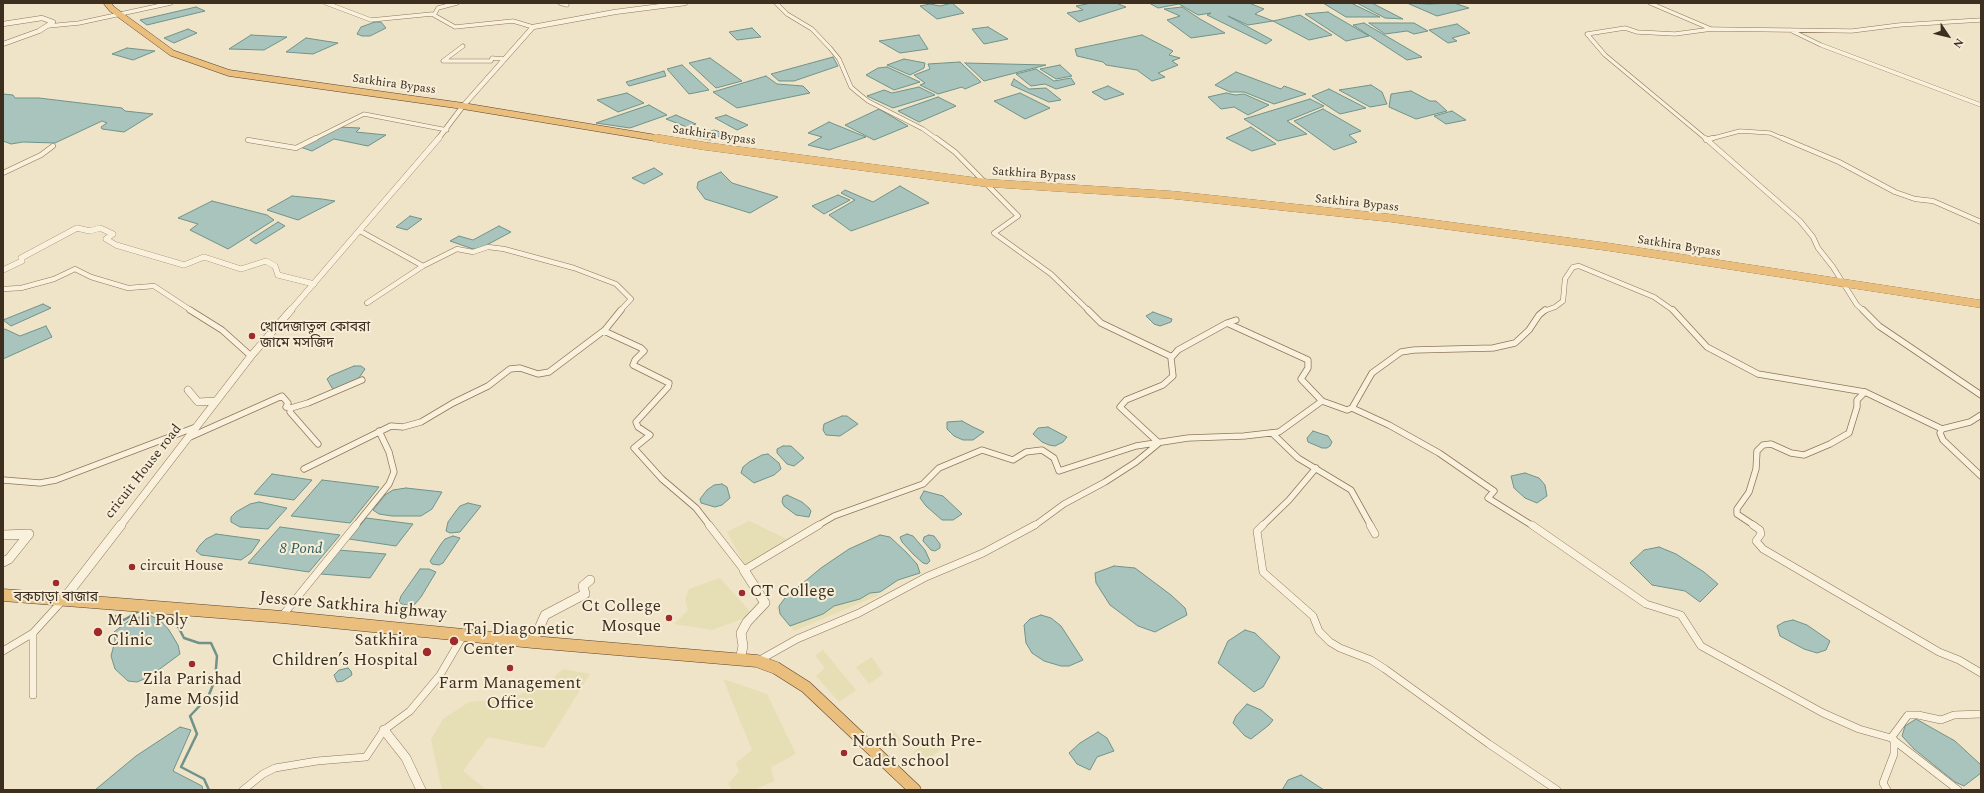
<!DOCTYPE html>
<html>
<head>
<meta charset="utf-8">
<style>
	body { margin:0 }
	#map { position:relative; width:1984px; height:793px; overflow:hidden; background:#f0e4c8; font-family:Spectral,serif }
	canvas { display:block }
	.frame { position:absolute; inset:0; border:4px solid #3d2e20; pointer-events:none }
	.north { position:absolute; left:1928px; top:16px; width:40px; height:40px; -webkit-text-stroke:3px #f7eed8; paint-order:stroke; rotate:125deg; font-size:11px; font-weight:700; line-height:16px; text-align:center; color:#3d2e20 }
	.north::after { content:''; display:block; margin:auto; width:14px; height:18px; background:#3d2e20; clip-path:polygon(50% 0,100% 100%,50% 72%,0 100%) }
</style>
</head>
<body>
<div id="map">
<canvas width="1984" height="793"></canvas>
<div class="frame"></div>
<div class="north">N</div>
</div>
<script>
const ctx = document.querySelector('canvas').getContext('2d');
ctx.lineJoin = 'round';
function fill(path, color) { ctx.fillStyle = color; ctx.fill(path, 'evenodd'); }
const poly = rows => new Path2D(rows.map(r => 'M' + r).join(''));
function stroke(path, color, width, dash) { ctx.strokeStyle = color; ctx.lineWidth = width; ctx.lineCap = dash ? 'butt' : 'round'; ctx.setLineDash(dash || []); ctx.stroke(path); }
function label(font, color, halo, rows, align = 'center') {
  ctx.font = font + ' Spectral,"Noto Sans Bengali",serif'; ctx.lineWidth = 4; ctx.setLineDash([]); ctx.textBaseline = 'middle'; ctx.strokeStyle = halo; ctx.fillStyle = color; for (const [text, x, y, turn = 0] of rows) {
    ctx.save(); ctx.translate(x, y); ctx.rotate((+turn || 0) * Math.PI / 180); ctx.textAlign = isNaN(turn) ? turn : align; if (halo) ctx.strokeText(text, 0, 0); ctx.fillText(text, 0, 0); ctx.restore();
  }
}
fill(poly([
	[749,521,791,541,745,565,727,532],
	[829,568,879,595,794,631,776,608],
	[720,578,753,615,712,630,674,624,688,610,685,600,689,589],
	[823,650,856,690,839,702,816,676,825,668,815,655],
	[872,657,883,674,869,684,856,667],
	[563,669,590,674,544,748,488,737,463,771,487,790,442,790,431,740,443,719,469,702,515,697,552,679],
	[723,679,767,694,796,754,771,767,774,781,754,790,732,790,728,784,739,771,736,763,752,750],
	[893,729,901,740,890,749,881,738],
	[933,733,945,745,925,764,913,753]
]), '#e6deb5');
const water = poly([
	[952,3,964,13,937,19,920,6,930,4,940,6,952,3],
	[1092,3,1116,3,1126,7,1079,22,1067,13,1083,10,1076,6,1092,3],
	[1149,3,1249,3,1264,9,1255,14,1273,21,1300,15,1332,35,1309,40,1273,21,1248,25,1228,16,1272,40,1266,44,1207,15,1211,13,1198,15,1179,4,1158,8,1149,3],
	[1323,3,1351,3,1380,17,1346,17,1323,3],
	[1357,3,1372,3,1403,19,1385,18,1357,3],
	[1407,3,1429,4,1454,3,1469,8,1437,16,1407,3],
	[196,7,205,11,147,25,140,20,196,7],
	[1182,7,1200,19,1225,33,1191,38,1167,20,1180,16,1164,9,1182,7],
	[1328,12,1369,36,1346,41,1305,14,1328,12],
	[375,22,381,22,386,28,370,36,362,36,357,34,361,27,375,22],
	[1364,23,1422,57,1407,60,1353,25,1364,23],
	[1369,23,1414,23,1428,31,1414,34,1407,31,1385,34,1369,23],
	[1457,24,1470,33,1452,38,1457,41,1448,43,1429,30,1457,24],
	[988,27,1008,39,984,44,972,29,988,27],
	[752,28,761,37,737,40,729,32,752,28],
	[188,29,197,33,174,43,164,38,188,29],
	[251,35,287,37,264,50,229,49,251,35],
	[919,35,928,49,900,53,879,41,919,35],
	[1142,35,1173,51,1169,55,1180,58,1172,61,1178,65,1158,73,1165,77,1152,81,1137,70,1106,65,1103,62,1077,56,1075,49,1142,35],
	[306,38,338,43,313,54,286,52,306,38],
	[127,48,155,51,133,60,112,54,127,48],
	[833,57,838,66,794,81,779,81,771,74,833,57],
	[710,58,742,81,716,88,689,63,710,58],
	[904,59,925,63,924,68,910,75,887,65,904,59],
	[960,62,981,82,965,89,962,87,938,94,920,85,925,83,914,75,930,69,928,64,960,62],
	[965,63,1046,65,984,81,965,63],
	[682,65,709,90,689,94,667,69,682,65],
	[1060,65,1072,76,1056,79,1040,69,1060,65],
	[887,67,920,82,894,90,866,75,878,68,887,67],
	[1036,69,1054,81,1071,78,1075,84,1056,89,1045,84,1031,86,1016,74,1036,69],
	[664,71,666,76,629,86,626,82,664,71],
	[1236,72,1281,89,1284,86,1306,94,1274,104,1244,92,1230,92,1215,85,1236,72],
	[766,76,777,84,803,86,810,93,737,108,713,92,766,76],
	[1014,79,1029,89,1046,88,1061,100,1049,102,1011,85,1014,79],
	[1371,85,1382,92,1387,104,1370,107,1339,90,1371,85],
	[1108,86,1124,94,1105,100,1092,92,1108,86],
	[919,87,935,95,893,108,867,96,884,90,892,93,919,87],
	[1329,89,1366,108,1340,114,1312,96,1329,89],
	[1411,91,1430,101,1436,101,1447,111,1416,119,1389,107,1391,94,1411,91],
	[627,93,644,103,618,112,597,100,627,93],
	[1020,93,1050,108,1025,119,994,101,1020,93],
	[1226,93,1235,95,1244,94,1269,105,1248,115,1234,107,1221,109,1208,97,1226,93],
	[3,94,13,95,15,98,39,98,122,108,125,111,153,114,124,132,102,129,101,127,107,123,102,121,55,143,23,142,11,144,3,141,3,94],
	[938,97,956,106,919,122,898,111,938,97],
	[1310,99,1324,106,1287,121,1307,134,1278,141,1244,119,1310,99],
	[649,105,667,115,630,128,596,123,649,105],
	[879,109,908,126,874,140,845,125,879,109],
	[1323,109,1361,131,1349,135,1357,142,1334,150,1294,121,1323,109],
	[1452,111,1466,120,1446,124,1434,116,1452,111],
	[676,115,696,124,687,127,666,119,676,115],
	[726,115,748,125,737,130,715,118,726,115],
	[829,122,866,137,829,150,808,145,822,137,808,133,829,122],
	[338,127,360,128,356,132,386,135,368,146,334,139,312,151,300,147,338,127],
	[1251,127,1276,144,1252,151,1226,138,1251,127],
	[693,129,701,134,714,130,727,134,710,140,679,134,693,129],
	[654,168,663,174,644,184,632,178,654,168],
	[721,172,732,183,778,197,750,213,705,199,697,188,698,182,721,172],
	[900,186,929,203,851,231,829,215,855,200,841,193,845,190,873,202,900,186],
	[838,195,850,200,824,214,812,206,838,195],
	[292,196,322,199,335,201,298,220,267,210,292,196],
	[212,201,267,215,274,220,228,249,190,230,198,224,178,218,212,201],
	[410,216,422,219,407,230,396,227,410,216],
	[278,222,285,226,256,244,250,240,278,222],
	[499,226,511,232,481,248,473,249,450,241,459,236,473,240,499,226],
	[43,304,51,308,11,326,3,320,43,304],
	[1153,312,1172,319,1171,322,1160,326,1154,324,1146,316,1153,312],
	[46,326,52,337,3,359,3,330,5,329,20,336,46,326],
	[354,366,361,366,365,369,359,378,335,389,332,388,327,379,330,376,354,366],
	[842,416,847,416,858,424,840,436,826,435,823,430,824,424,842,416],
	[962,421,973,427,984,432,973,440,963,440,954,436,947,429,947,422,962,421],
	[1048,427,1067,437,1063,442,1055,446,1049,445,1042,442,1033,434,1038,428,1048,427],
	[1313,431,1328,436,1332,442,1330,446,1327,448,1322,448,1308,442,1307,438,1313,431],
	[783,446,791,446,804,458,794,466,787,464,777,453,777,449,783,446],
	[768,454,779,463,781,469,774,475,754,483,741,473,743,467,749,462,762,455,768,454],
	[1525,473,1539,478,1545,485,1547,496,1537,503,1525,498,1514,488,1511,476,1525,473],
	[272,474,312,480,294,500,254,494,272,474],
	[322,480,379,487,350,523,291,516,322,480],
	[722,484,727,487,730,498,722,505,715,507,701,503,700,499,707,490,714,485,722,484],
	[406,488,442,492,432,509,421,516,392,516,379,514,373,510,385,495,393,490,406,488],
	[924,491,943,496,962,514,953,520,942,520,926,506,920,498,924,491],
	[787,495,802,502,809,508,811,511,809,517,796,515,784,506,782,502,783,497,787,495],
	[259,502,287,508,268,529,240,527,231,522,231,517,236,512,250,504,259,502],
	[468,503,481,506,460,532,450,533,446,531,448,522,456,511,460,506,468,503],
	[366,518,413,524,396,546,349,539,366,518],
	[280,527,340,535,309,572,248,563,280,527],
	[216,534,260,540,251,553,241,560,201,555,196,551,200,545,206,539,216,534],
	[907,534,913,536,925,550,930,561,927,564,923,563,914,555,902,542,900,537,907,534],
	[880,535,890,537,906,552,917,564,920,573,898,580,880,592,870,593,860,599,834,606,823,614,790,626,780,614,779,606,785,598,821,568,849,549,880,535],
	[929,535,934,536,940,544,940,548,935,551,931,550,923,541,924,537,929,535],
	[453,536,460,538,443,563,439,565,432,564,430,561,441,544,445,539,453,536],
	[1659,547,1676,554,1704,572,1718,584,1700,602,1685,591,1652,585,1630,563,1644,550,1659,547],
	[338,550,386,554,370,578,321,574,338,550],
	[1114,566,1135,568,1171,595,1185,608,1187,615,1155,632,1138,626,1110,605,1096,583,1095,573,1114,566],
	[420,569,429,569,436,572,421,597,415,604,411,606,402,604,399,602,401,596,420,569],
	[1041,615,1051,618,1061,626,1083,660,1069,666,1061,666,1044,661,1032,653,1026,643,1024,625,1030,619,1041,615],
	[151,616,160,620,169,630,178,645,180,654,149,677,137,682,128,681,115,669,111,656,115,641,114,632,132,618,151,616],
	[1793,620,1807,625,1830,641,1826,650,1817,653,1804,649,1780,636,1777,626,1784,622,1793,620],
	[1245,630,1255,633,1280,657,1263,687,1254,692,1218,663,1228,641,1245,630],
	[348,668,351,671,352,675,343,681,337,682,334,675,339,670,348,668],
	[1247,704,1261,710,1273,720,1269,725,1251,739,1245,736,1233,723,1236,716,1247,704],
	[1916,719,1955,741,1981,765,1981,773,1964,786,1955,782,1914,749,1902,736,1905,726,1916,719],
	[180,727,191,730,173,771,202,786,203,790,95,790,136,756,180,727],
	[1098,732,1107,738,1114,751,1097,757,1090,770,1077,764,1069,753,1080,743,1098,732],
	[1301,775,1324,790,1282,790,1288,780,1301,775]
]);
fill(water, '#a9c4bc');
stroke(water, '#6f938a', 1);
stroke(poly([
	[171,613,184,638,199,643,211,643,217,656,215,680,208,697,190,716,197,734,181,767,204,779,209,790],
	[116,616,124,620,139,611]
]), '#6f938a', 2.5);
const minorFar3 = poly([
	[326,3,371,20,432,14,455,27,513,21,533,27],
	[560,3,567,5],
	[776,3,787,14,812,29,830,48,839,59,851,87,858,93,868,101,923,129,937,139],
	[1650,3,1711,29],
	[434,15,438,8,457,3],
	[48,26,79,23,171,3],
	[1790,30,1821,45,1981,105],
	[463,46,443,61,491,61,492,58,504,59],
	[314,139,364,114,447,130],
	[1706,139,1605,55,1587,34,1625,28,1637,32,1675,34,1712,29,1852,31,1899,25,1981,20],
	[1710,139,1740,131,1770,133,1784,139]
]);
const minorFar2 = poly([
	[936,138,955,152,1018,216,994,233,1051,274,1089,311],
	[1705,138,1800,221,1813,237,1818,248,1833,267,1857,305,1864,311],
	[1782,138,1839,162,1895,192,1915,199,1933,201,1981,222],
	[248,140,296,148,316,138],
	[1706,140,1713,138],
	[3,173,41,155,53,146],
	[360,231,423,266],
	[3,289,21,288,54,279,75,269,91,277,128,288,154,286,192,311],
	[367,303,423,266,457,249,473,252,488,247,504,249,574,268,616,284,631,299,620,311],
	[1544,311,1555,307,1563,301,1565,279,1573,267,1579,266,1654,297,1674,311]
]);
const minorFar1 = poly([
	[190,310,222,330,251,356],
	[621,310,604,331,641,348,644,351,635,360,633,365,669,383,668,387,636,422,638,427,650,435,634,448,662,479,696,508,710,526],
	[1088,310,1101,323,1172,357],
	[1673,310,1707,347,1758,374,1865,392,1942,429],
	[1863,310,1879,326,1981,395],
	[1227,323,1236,320],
	[291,408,290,412,318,444],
	[1981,415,1970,422,1942,429,1940,433,1943,440,1981,476],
	[1272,433,1298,458,1351,490,1371,526],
	[190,437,282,396,288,403,286,407,291,408,308,403,362,380],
	[304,469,391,426,403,427,421,422,453,403,488,386,510,369,520,368,538,374,549,372,606,329],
	[3,480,40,483,56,480,196,427],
	[355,526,389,484,394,472,389,452,379,431],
	[817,526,834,516,923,484,939,468,982,450,1013,460,1026,452,1042,450,1054,458,1059,471,1136,446,1188,438,1244,436,1279,432,1322,401,1347,410,1352,408],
	[1034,526,1064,504,1105,482,1136,462,1159,443,1120,407,1126,400,1163,385,1173,376,1171,358,1178,350,1227,323,1308,360,1308,368,1301,379,1322,401],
	[1262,526,1289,500,1316,468],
	[1533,526,1488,498,1494,491,1439,453,1389,425,1352,408,1372,373,1401,352,1414,350,1493,348,1515,343,1529,330,1539,315,1545,310],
	[1755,526,1737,514,1737,509,1749,492,1756,469,1757,451,1763,445,1771,444,1791,453,1804,455,1830,444,1849,433,1857,407,1857,400,1865,392]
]);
const minor = poly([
	[709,525,744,570,819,525],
	[1263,525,1257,531,1263,572,1313,616,1319,631,1330,642,1340,648,1371,660,1385,669,1489,744,1557,790],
	[1370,525,1375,534],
	[1532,525,1646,604,1681,615,1701,646,1823,713,1859,729,1891,738],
	[1753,525,1760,530,1761,534,1756,541,1763,549,1939,652,1959,660,1981,673],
	[282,616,356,525],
	[33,633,33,695],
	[3,651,33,633,63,600],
	[758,661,797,639,859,613,926,577,983,553,1035,525],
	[243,790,263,774,275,768,317,761,366,757,384,730,410,711,440,675,464,634],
	[1887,790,1883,783,1894,754,1894,740],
	[1958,790,1891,738,1908,715,1918,715,1941,720,1954,715,1981,714]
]);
const tertiaryFar3 = poly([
	[3,24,42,18,53,22,39,31,3,44],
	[438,139,463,106,533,27,615,12,685,3]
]);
const tertiaryFar2 = poly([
	[3,270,22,261,21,258,77,228,90,231,100,228,113,234,106,239,116,245,184,265,204,257,241,269,266,261,275,266,278,275,314,284],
	[290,311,439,138]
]);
const tertiaryFar1 = poly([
	[188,390,198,402,216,401],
	[120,526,251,356,291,310]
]);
const tertiary = poly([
	[3,535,29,534,9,559,3,562],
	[63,600,121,525],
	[533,642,545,615,585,594,583,586,590,580],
	[740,660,743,646,741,633,747,622,765,603,744,570],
	[384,730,406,758,421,790]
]);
const trunkFar2 = poly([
	[107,3,112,9,172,53,229,73,463,106,662,139]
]);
const trunkFar1 = poly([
	[656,138,704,146,987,183,1173,195,1390,218,1609,247,1981,304]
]);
const trunk = poly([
	[3,595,282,617,533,642,757,661,776,668,806,687,915,790]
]);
stroke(minorFar3, '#8d765c', 4.5);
stroke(minorFar2, '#8d765c', 5.5);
stroke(minorFar1, '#8d765c', 7);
stroke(minor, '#8d765c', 8);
stroke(tertiaryFar3, '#8d765c', 5.5);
stroke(tertiaryFar2, '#8d765c', 6);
stroke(tertiaryFar1, '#8d765c', 8);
stroke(tertiary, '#8d765c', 10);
stroke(trunkFar2, '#5b4430', 7);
stroke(trunkFar1, '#5b4430', 8);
stroke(trunk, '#5b4430', 13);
stroke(minorFar3, '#faf1dc', 3.5);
stroke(minorFar2, '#faf1dc', 4.5);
stroke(minorFar1, '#faf1dc', 5.5);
stroke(minor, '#faf1dc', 7);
stroke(tertiaryFar3, '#faf1dc', 4.5);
stroke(tertiaryFar2, '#faf1dc', 5.5);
stroke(tertiaryFar1, '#faf1dc', 7);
stroke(tertiary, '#faf1dc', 9);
stroke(trunkFar2, '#eabe7c', 6);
stroke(trunkFar1, '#eabe7c', 8);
stroke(trunk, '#eabe7c', 12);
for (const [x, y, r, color] of [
	[252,336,4,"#9e2a2b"],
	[132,567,4,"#9e2a2b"],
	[56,583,4,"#9e2a2b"],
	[742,593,4,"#9e2a2b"],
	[669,618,4,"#9e2a2b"],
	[98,632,5,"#9e2a2b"],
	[454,641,5,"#9e2a2b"],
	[427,652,5,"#9e2a2b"],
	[192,664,4,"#9e2a2b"],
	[510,668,4,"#9e2a2b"],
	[844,753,4,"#9e2a2b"]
]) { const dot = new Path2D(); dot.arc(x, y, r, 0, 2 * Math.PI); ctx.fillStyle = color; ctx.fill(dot); stroke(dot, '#f7eed8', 1.5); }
label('12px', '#3d2e20', '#f7eed8', [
	["Satkhira Bypass",394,85,8],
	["Satkhira Bypass",714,136,8],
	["Satkhira Bypass",1034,175,4],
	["Satkhira Bypass",1357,204,6],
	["Satkhira Bypass",1679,247,9]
]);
label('14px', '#3d2e20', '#f7eed8', [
	["খোদেজাতুল কোবরা",260,328],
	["জামে মসজিদ",260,344],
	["circuit House",140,567],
	["বকচাড়া বাজার",56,598,"center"]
], 'left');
label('14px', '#3d2e20', '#f7eed8', [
	["cricuit House road",144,472,-52]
]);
label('italic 15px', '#2f5d5a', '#f7eed8', [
	["8 Pond",301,550]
]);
label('17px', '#3d2e20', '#f7eed8', [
	["CT College",750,593],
	["Ct College",661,608,"right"],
	["Mosque",661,628,"right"],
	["M Ali Poly",107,622],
	["Clinic",107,642],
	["Taj Diagonetic",463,631],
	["Center",463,651],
	["Satkhira",418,642,"right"],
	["Children’s Hospital",418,662,"right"],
	["Zila Parishad",192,681,"center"],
	["Jame Mosjid",192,701,"center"],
	["Farm Management",510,685,"center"],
	["Office",510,705,"center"],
	["North South Pre-",852,743],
	["Cadet school",852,763]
], 'left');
label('17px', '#3d2e20', '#f7eed8', [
	["Jessore Satkhira highway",353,607,5]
]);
</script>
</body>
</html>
